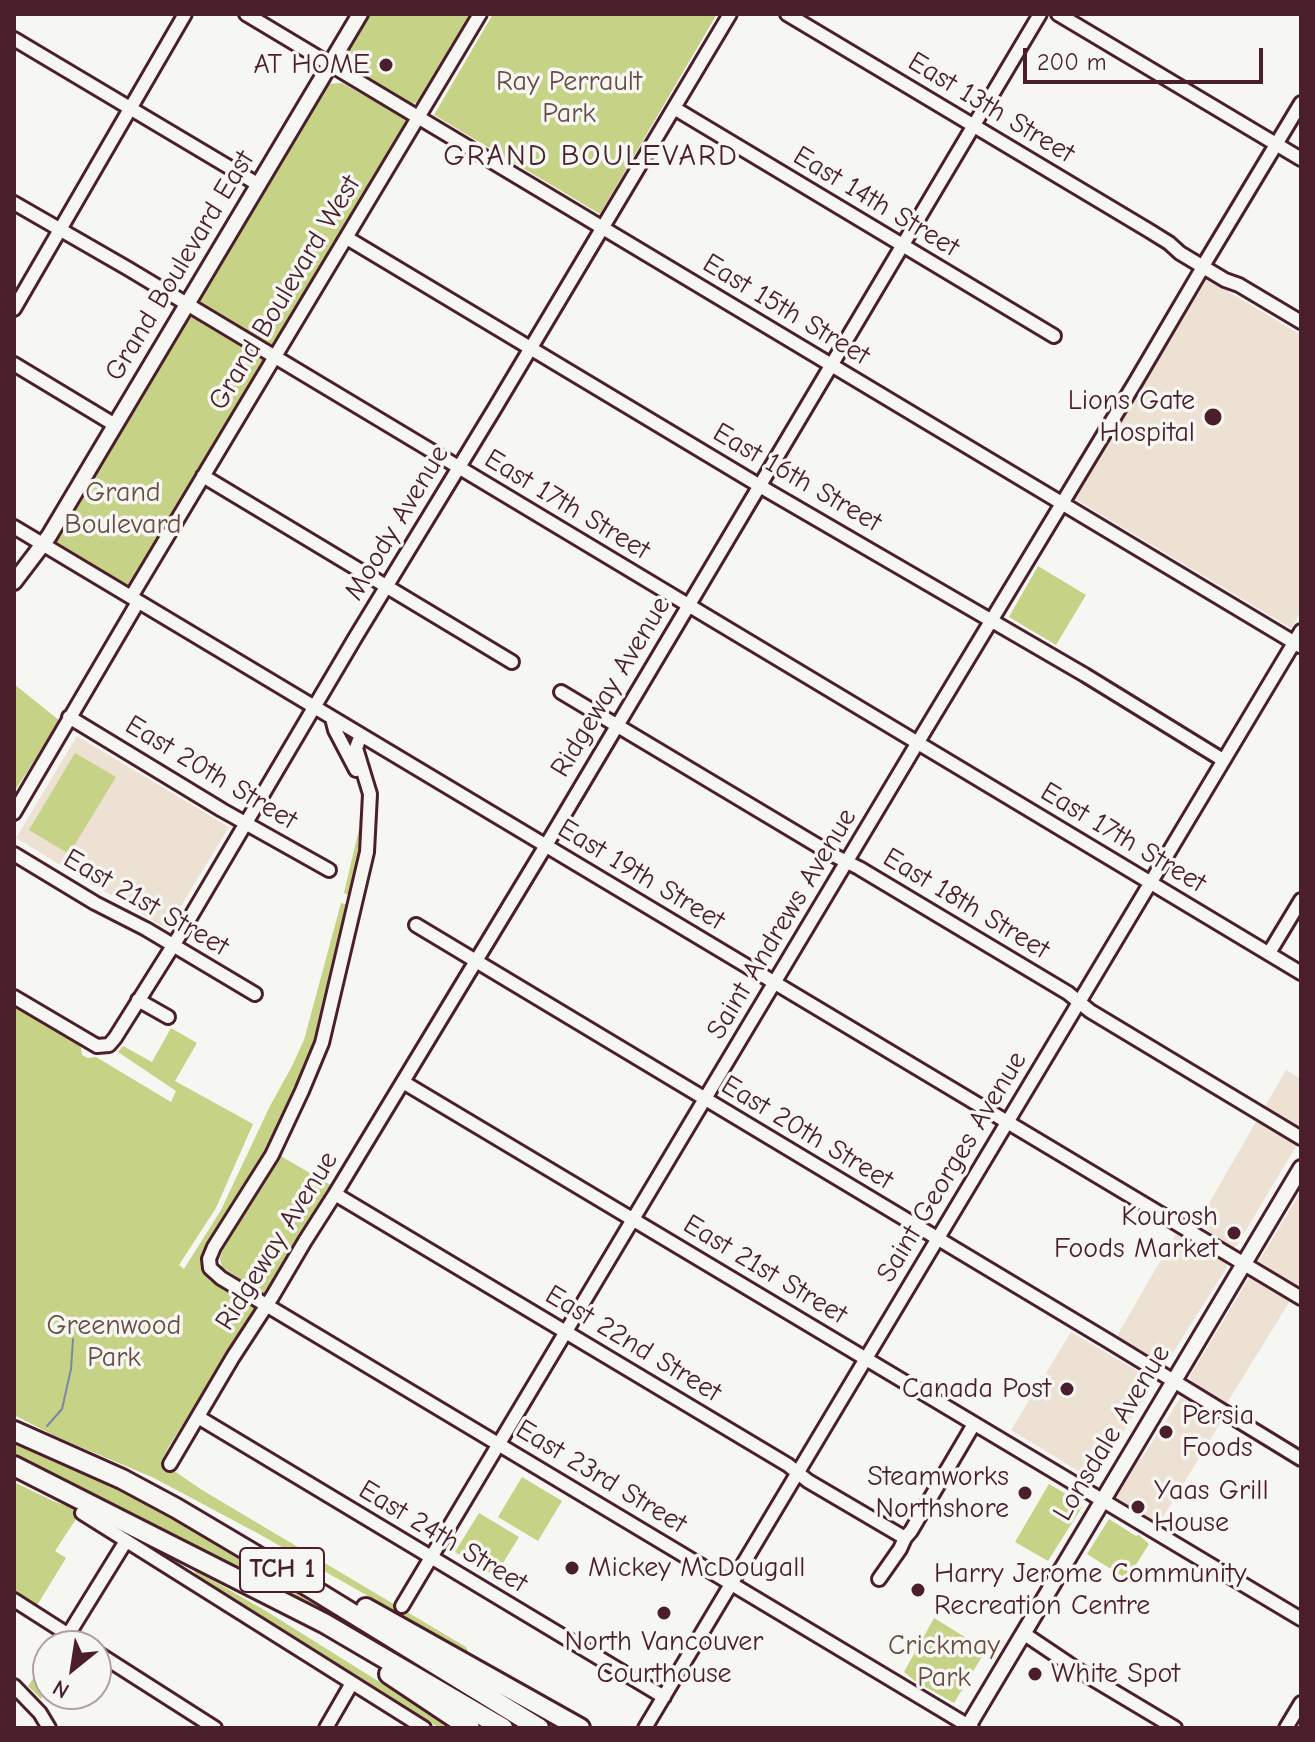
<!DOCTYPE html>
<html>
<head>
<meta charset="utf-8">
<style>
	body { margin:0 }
	#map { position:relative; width:1315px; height:1742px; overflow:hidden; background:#f6f6f2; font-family:"Comic Neue",sans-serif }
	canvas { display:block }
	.frame { position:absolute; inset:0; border:16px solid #4a1f2b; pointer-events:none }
	.north { position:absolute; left:32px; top:1630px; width:80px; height:80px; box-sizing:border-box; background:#f6f6f2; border:2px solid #b1a0a2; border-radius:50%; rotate:210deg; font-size:22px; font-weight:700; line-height:32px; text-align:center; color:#4a1f2b }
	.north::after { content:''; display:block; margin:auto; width:28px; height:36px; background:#4a1f2b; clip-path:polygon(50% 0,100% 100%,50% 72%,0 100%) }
	.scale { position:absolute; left:1023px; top:48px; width:240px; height:36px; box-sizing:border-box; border:4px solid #4a1f2b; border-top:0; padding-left:10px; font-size:24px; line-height:28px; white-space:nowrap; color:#4a1f2b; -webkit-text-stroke:6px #f6f6f2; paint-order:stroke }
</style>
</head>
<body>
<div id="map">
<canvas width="1315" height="1742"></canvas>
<div class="frame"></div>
<div class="north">N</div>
<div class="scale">200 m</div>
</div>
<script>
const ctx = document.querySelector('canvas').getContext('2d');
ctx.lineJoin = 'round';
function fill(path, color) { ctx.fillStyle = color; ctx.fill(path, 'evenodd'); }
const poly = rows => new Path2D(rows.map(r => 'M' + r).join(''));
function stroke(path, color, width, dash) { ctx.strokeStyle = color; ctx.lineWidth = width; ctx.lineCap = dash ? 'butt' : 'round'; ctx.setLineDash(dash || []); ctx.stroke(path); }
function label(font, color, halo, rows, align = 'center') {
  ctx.font = font + ' "Comic Neue",sans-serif'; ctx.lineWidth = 7; ctx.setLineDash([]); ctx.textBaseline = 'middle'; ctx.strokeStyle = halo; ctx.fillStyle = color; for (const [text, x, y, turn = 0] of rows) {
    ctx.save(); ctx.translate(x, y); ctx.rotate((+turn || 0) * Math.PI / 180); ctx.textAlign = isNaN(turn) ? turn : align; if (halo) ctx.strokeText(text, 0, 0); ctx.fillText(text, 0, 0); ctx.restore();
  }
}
fill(poly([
	[1207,279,1301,335,1301,611,1291,628,1075,499],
	[77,736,229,827,167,929,16,838],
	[1286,1070,1301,1079,1301,1138,1237,1245,1234,1247,1197,1224],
	[1301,1191,1301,1283,1227,1403,1192,1381,1190,1376],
	[1176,1234,1226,1262,1227,1267,1166,1364,1163,1365,1119,1339,1118,1334],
	[1071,1332,1151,1379,1152,1386,1093,1480,1011,1430],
	[1181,1397,1221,1422,1159,1524,1117,1500,1116,1493,1136,1462,1142,1458]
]), '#ece1d2');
fill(poly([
	[364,14,473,14,425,94,418,102,413,104,404,101,343,61,342,57],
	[493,14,717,14,600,214,434,115],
	[342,83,394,112,398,112,407,118,409,122,275,346,268,347,202,305,200,300,201,297,212,278,218,262,325,84],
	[187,316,192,317,249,351,256,352,262,356,264,364,132,584,129,586,60,546,57,542,57,537,70,515,72,504],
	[1038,566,1086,595,1056,645,1009,617],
	[14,684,60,721,14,792],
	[75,753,116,777,69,854,29,830],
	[362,814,365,842,351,896,344,893,359,829,360,816],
	[341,903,349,905,319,1040,275,1132,252,1174,215,1229,202,1258,205,1275,210,1281,250,1303,254,1308,249,1319,168,1448,161,1462,202,1490,466,1647,468,1651,463,1650,259,1534,154,1478,57,1437,14,1415,14,1005,74,1039,81,1048,82,1055,88,1058,96,1057,171,1102,176,1091,118,1052,123,1046,152,1062,171,1028,197,1043,175,1081,253,1124,216,1208,179,1265,184,1269,221,1210,270,1106,291,1068,304,1040],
	[279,1155,334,1187,270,1293,265,1294,261,1293,222,1267,220,1259,223,1249],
	[14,1439,124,1487,358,1624,382,1643,409,1661,407,1664,14,1454],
	[522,1477,562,1501,538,1541,498,1517],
	[14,1482,53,1501,78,1510,76,1519,55,1551,66,1558,36,1607,14,1594],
	[1049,1484,1080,1502,1082,1507,1048,1561,1015,1542],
	[479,1513,519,1537,495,1576,455,1552],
	[1109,1519,1136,1536,1139,1535,1149,1544,1127,1579,1087,1554],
	[193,1569,266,1611,453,1728,439,1728,361,1678,201,1583],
	[934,1618,986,1650,954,1703,915,1681,904,1672],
	[48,1656,48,1687,41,1699,28,1686]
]), '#c6d285');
stroke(poly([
	[47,1426,62,1409,71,1369,73,1339]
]), '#7d86a6', 2);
const minor = poly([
	[246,14,1300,646],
	[787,14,1148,230,1169,243,1180,253,1225,280,1239,285,1301,322],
	[1058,14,1301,159],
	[14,39,259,185],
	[674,108,1054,336],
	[14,203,127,268,1301,973],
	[347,238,770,492,1085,675,1223,760],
	[1206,261,1301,103],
	[14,309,185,14],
	[14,364,115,425],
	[203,476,512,662],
	[14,527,1301,1298],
	[131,597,480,14],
	[561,692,835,856,859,868,1068,993,1090,1011,1301,1138],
	[69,717,222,810,329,870],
	[332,718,335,730,356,770],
	[361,735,356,748,370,794,367,852,322,1043,302,1091,272,1155,214,1247,209,1259,210,1268,221,1278,972,1728],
	[14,813,138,602],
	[14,854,95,903,146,929,255,994],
	[416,925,1110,1342,1301,1459],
	[1269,953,1301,900],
	[14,997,97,1046,109,1045,115,1038,181,933,355,638,495,408,730,14],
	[138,1000,168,1017],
	[403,1082,1301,1619],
	[335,1194,788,1465,808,1481,905,1538],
	[198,1417,664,1697],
	[170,1464,233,1357,272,1297,305,1241,335,1194,551,837,1040,14],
	[82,1513,424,1728],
	[879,1579,900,1549,905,1538,911,1531,974,1424],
	[14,1600,86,1646],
	[402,1606,924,732,1136,381,1203,267],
	[1023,1633,1078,1670,1175,1728],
	[68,1635,126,1541],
	[96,1652,215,1728],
	[14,1686,40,1713,49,1728],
	[326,1728,352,1683],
	[645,1728,1301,631],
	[1286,1728,1301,1703]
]);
const major = poly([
	[14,582,49,536,360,14],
	[967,1728,1301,1168]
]);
const highway = poly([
	[14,1431,122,1479,176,1508,311,1588,539,1728],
	[14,1466,324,1623,503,1728],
	[366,1608,580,1728],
	[389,1674,470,1728]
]);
stroke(minor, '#4a1f2b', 18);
stroke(major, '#4a1f2b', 20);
stroke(highway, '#4a1f2b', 24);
stroke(minor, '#f6f6f2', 12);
stroke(major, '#f6f6f2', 14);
stroke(highway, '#f6f6f2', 18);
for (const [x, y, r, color] of [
	[386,65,8,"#4a1f2b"],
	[1213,417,10,"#4a1f2b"],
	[1234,1233,8,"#4a1f2b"],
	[1067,1389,8,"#4a1f2b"],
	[1166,1432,8,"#4a1f2b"],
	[1025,1493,8,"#4a1f2b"],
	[1138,1507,8,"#4a1f2b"],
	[572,1568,8,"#4a1f2b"],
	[918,1590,8,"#4a1f2b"],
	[664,1613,8,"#4a1f2b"],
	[1035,1674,8,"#4a1f2b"]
]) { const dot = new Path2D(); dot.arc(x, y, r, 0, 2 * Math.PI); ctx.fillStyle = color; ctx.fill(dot); stroke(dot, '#f6f6f2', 3); }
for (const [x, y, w] of [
	[282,1570,84]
]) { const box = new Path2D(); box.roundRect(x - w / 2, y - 22, w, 44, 6); ctx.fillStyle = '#f6f6f2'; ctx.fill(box); stroke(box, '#4a1f2b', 2); }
label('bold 26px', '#4a1f2b', null, [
	["TCH 1",282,1570]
]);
label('28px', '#4a1f2b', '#f6f6f2', [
	["AT HOME",370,65],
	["Lions Gate",1195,401],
	["Hospital",1195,433],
	["Kourosh",1218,1217],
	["Foods Market",1218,1249],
	["Canada Post",1051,1389],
	["Persia",1182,1416,"left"],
	["Foods",1182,1448,"left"],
	["Steamworks",1009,1477],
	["Northshore",1009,1509],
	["Yaas Grill",1154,1491,"left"],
	["House",1154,1523,"left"],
	["Mickey McDougall",588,1568,"left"],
	["Harry Jerome Community",934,1574,"left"],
	["Recreation Centre",934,1606,"left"],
	["North Vancouver",664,1642,"center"],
	["Courthouse",664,1674,"center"],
	["White Spot",1051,1674,"left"]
], 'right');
label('28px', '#694c42', '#f6f6f2', [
	["Ray Perrault",569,82],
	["Park",569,114],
	["Grand",123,493],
	["Boulevard",123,525],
	["Greenwood",114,1326],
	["Park",114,1358],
	["Crickmay",944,1646],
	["Park",944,1678]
]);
label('28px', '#4a1f2b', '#f6f6f2', [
	["East 13th Street",991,108,31],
	["East 14th Street",876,202,31],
	["Grand Boulevard East",180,266,-59],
	["Grand Boulevard West",285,293,-59],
	["East 15th Street",786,310,31],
	["East 16th Street",797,478,30],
	["East 17th Street",567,505,31],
	["Moody Avenue",397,523,-59],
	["Ridgeway Avenue",611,687,-59],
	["East 20th Street",211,773,31],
	["East 17th Street",1123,838,31],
	["East 19th Street",641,875,31],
	["East 21st Street",146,903,30],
	["East 18th Street",966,904,31],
	["Saint Andrews Avenue",782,924,-59],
	["East 20th Street",807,1133,31],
	["Saint Georges Avenue",952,1167,-59],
	["Ridgeway Avenue",277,1241,-58],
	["East 21st Street",765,1270,31],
	["East 22nd Street",633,1344,31],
	["Lonsdale Avenue",1112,1433,-59],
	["East 23rd Street",601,1477,31],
	["East 24th Street",443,1537,31]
]);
ctx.letterSpacing = '2px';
label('30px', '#4a1f2b', '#f6f6f2', [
	["GRAND BOULEVARD",591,157]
]);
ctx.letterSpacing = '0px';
</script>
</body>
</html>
